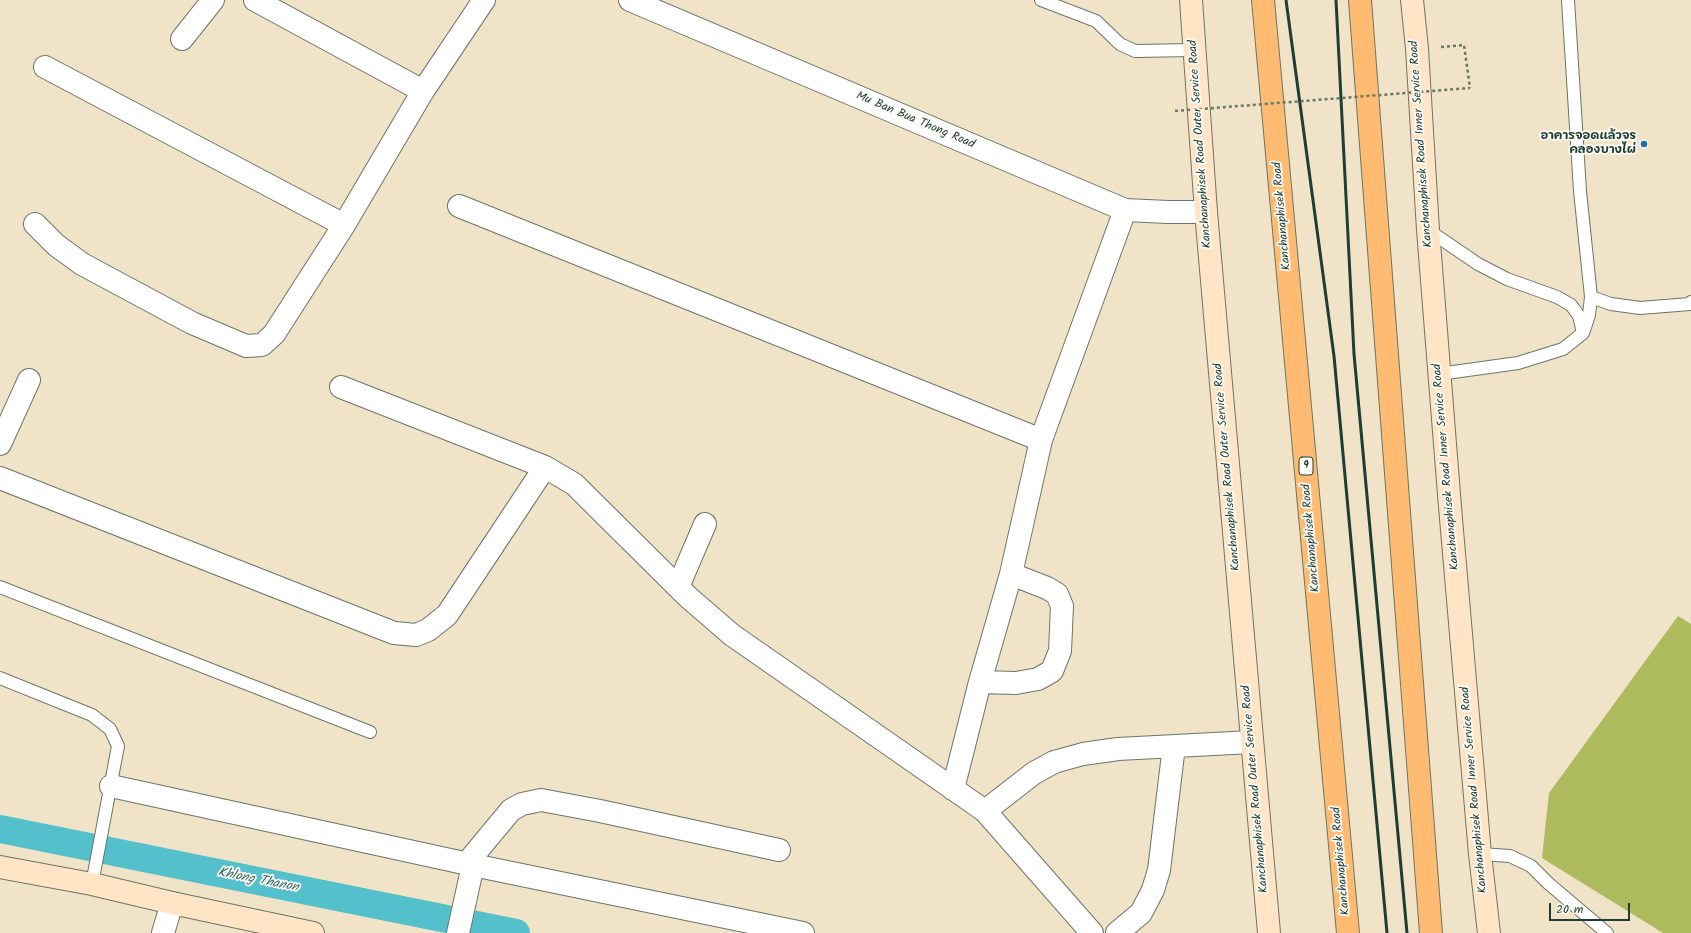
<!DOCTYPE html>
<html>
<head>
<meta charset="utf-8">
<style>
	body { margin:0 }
	#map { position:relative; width:1691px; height:933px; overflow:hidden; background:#f0e3c7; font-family:Kalam,sans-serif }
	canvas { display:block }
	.scale { position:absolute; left:1549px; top:903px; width:81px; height:18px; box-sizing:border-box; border:2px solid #1f3d34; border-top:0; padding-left:5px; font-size:12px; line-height:14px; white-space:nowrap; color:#1f3d34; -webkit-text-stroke:3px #fdfcf7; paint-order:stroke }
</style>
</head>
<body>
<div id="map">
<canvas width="1691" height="933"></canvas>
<div class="scale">20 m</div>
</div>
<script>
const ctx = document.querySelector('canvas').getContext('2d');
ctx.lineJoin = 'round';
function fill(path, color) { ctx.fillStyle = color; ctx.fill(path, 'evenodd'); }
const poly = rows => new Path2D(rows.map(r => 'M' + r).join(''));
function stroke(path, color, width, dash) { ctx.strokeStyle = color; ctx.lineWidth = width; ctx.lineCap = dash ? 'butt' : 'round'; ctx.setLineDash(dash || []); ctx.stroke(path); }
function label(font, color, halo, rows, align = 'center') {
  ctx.font = font + ' Kalam,"Playpen Sans Thai",sans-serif'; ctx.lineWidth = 3.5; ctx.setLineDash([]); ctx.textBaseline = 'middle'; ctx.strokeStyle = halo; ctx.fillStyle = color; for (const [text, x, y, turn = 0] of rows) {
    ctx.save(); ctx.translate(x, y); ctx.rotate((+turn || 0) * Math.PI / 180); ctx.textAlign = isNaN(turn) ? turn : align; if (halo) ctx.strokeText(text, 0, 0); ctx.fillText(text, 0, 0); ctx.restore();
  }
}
fill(poly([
	[1678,616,1691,624,1691,933,1663,933,1542,858,1549,793]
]), '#adbb5e');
stroke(poly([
	[0,829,516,933]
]), '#54c0cc', 28);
const lane = poly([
	[1041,0,1096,21,1120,44,1135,51,1194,50],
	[1428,230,1478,264,1507,279,1557,297,1571,305,1579,316,1583,333],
	[1591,297,1611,304,1640,308,1690,304,1691,302],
	[1439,374,1518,363,1563,349,1583,333,1589,315,1591,297,1580,191,1568,0],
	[0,587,370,732],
	[0,678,92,715,110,729,118,746,92,884],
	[1480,854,1510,856,1531,866,1548,883,1607,933]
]);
const street = poly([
	[255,0,423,91],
	[630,0,1125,210,1168,212,1206,212],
	[182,39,213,0],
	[45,67,344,225,423,91,484,0],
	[459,206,1041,440],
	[35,224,56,245,82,264,192,323,246,346,262,345,274,334,344,225],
	[341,387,545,467,574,484,688,597,732,635,985,811,1092,933],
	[0,444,29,380],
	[0,478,394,633,416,635,428,630,447,615,545,467],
	[678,587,705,524],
	[980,682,1016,683,1038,679,1052,671,1060,651,1062,606,1057,594,1047,588,1011,574],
	[111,786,473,865,458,933],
	[953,789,980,682,1011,574,1041,440,1125,210],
	[985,811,1034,773,1054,762,1083,754,1118,749,1252,742],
	[467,863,511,810,522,804,541,800,600,811,779,850],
	[473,865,803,933],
	[163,933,172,903],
	[1117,933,1141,913,1153,890,1159,870,1174,746]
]);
const secondary = poly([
	[1191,0,1206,212,1269,933],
	[1412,0,1417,49,1428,230,1450,507,1480,854,1489,933],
	[0,867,92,884,172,903,313,933]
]);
const highway = poly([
	[1263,0,1348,933],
	[1360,0,1431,933]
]);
stroke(lane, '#687767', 14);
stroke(street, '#687767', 24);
stroke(secondary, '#687767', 24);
stroke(highway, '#687767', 24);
stroke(poly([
	[1441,47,1464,45,1470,88]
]), '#687767', 2.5, [3, 3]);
stroke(lane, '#fff', 12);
stroke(street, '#fff', 22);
stroke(secondary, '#ffe4c6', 22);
stroke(highway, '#ffbb71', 22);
stroke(poly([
	[1286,0,1334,356,1387,933],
	[1336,0,1354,354,1407,933]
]), '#1f3d34', 3);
stroke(poly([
	[1175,111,1470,88]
]), '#687767', 2.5, [3, 3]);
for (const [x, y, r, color] of [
	[1644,144,4,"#1f6fb2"]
]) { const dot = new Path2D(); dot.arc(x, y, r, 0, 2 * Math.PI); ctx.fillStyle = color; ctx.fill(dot); stroke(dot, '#fdfcf7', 1.5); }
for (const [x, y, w] of [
	[1306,466,14]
]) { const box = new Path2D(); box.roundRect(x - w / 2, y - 9, w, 18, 3); ctx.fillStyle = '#fdfcf7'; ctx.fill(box); stroke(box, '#1f3d34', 1); }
label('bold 11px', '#1f3d34', null, [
	["9",1306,466]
]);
label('12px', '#1f3d34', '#fdfcf7', [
	["Mu Ban Bua Thong Road",915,121,23],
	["Kanchanaphisek Road Outer Service Road",1201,144,-94],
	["Kanchanaphisek Road Inner Service Road",1422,144,-94],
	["Kanchanaphisek Road",1283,216,-95],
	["Kanchanaphisek Road Outer Service Road",1228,467,-95],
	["Kanchanaphisek Road Inner Service Road",1447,467,-95],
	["Kanchanaphisek Road",1312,538,-95],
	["Kanchanaphisek Road Outer Service Road",1256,789,-95],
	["Kanchanaphisek Road Inner Service Road",1475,790,-95],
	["Kanchanaphisek Road",1342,861,-95]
]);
label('bold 12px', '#1f3d34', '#fdfcf7', [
	["อาคารจอดแล้วจร",1636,137],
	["คลองบางไผ่",1636,151]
], 'right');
label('italic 13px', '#2f6462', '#fdfcf7', [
	["Khlong Thanon",258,881,11]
]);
</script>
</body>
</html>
